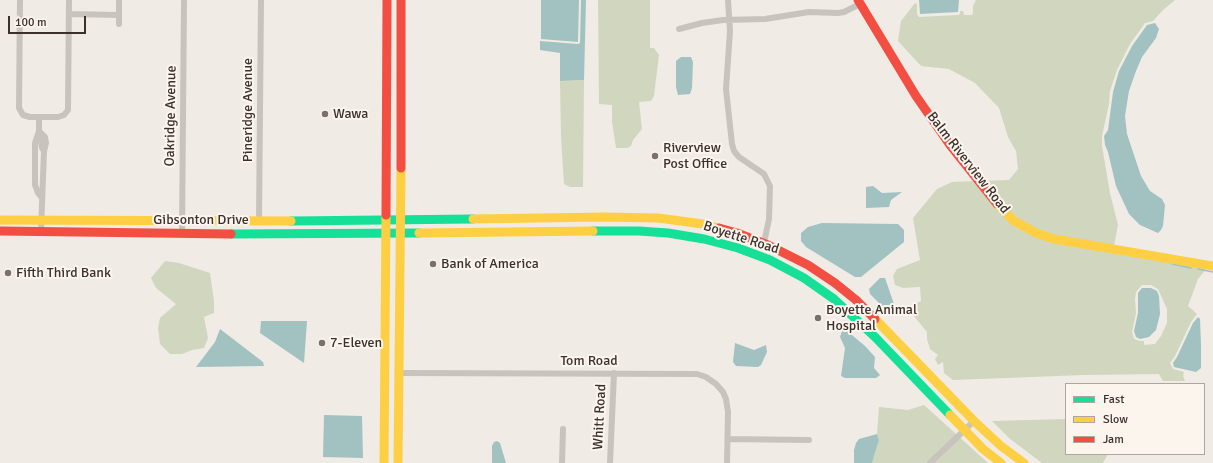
<!DOCTYPE html>
<html>
<head>
<meta charset="utf-8">
<style>
	body { margin:0 }
	#map { position:relative; width:1213px; height:463px; overflow:hidden; background:#f0ebe5; font-family:Signika,sans-serif }
	canvas { display:block }
	.legend { position:absolute; left:1065px; top:383px; width:140px; height:72px; box-sizing:border-box; background:#fbf5ee; border:1px solid #aea6a0; margin:0; padding:5px 7px; list-style:none; font-size:12px; color:#3b302b }
	.legend li { display:flex; align-items:center; gap:8px; height:20px }
	.legend b { width:20px; border:1px solid #aea6a0 }
	.scale { position:absolute; left:8px; top:16px; width:78px; height:18px; box-sizing:border-box; border:2px solid #3b302b; border-top:0; padding-left:5px; font-size:12px; line-height:14px; white-space:nowrap; color:#3b302b; -webkit-text-stroke:3px #fbf5ee; paint-order:stroke }
</style>
</head>
<body>
<div id="map">
<canvas width="1213" height="463"></canvas>
<ul class="legend">
<li><b style="height:5px;background:#16e098"></b>Fast</li>
<li><b style="height:5px;background:#ffcf43"></b>Slow</li>
<li><b style="height:5px;background:#f24e42"></b>Jam</li>
</ul>
<div class="scale">100 m</div>
</div>
<script>
const ctx = document.querySelector('canvas').getContext('2d');
ctx.lineJoin = 'round';
function fill(path, color) { ctx.fillStyle = color; ctx.fill(path, 'evenodd'); }
const poly = rows => new Path2D(rows.map(r => 'M' + r).join(''));
function stroke(path, color, width, dash) { ctx.strokeStyle = color; ctx.lineWidth = width; ctx.lineCap = dash ? 'butt' : 'round'; ctx.setLineDash(dash || []); ctx.stroke(path); }
function label(font, color, halo, rows, align = 'center') {
  ctx.font = font + ' Signika,sans-serif'; ctx.lineWidth = 4; ctx.setLineDash([]); ctx.textBaseline = 'middle'; ctx.strokeStyle = halo; ctx.fillStyle = color; for (const [text, x, y, turn = 0] of rows) {
    ctx.save(); ctx.translate(x, y); ctx.rotate((+turn || 0) * Math.PI / 180); ctx.textAlign = isNaN(turn) ? turn : align; if (halo) ctx.strokeText(text, 0, 0); ctx.fillText(text, 0, 0); ctx.restore();
  }
}
fill(poly([
	[598,0,650,0,650,48,654,48,659,55,654,96,651,101,639,102,642,129,633,140,631,146,627,148,616,148,612,122,612,105,599,104],
	[976,0,1175,0,1163,10,1153,21,1145,23,1130,44,1117,70,1110,91,1109,104,1102,136,1102,146,1110,193,1118,225,1114,246,1059,237,1026,225,1002,205,982,181,1009,180,1018,169,1016,151,1008,137,999,108,975,83,949,69,921,66,898,41,901,21,915,3,917,4,917,14,919,17,958,15,960,14,960,11,963,11,964,15,972,15,973,13,973,6],
	[584,80,583,187,570,187,564,184,561,137,560,81],
	[975,181,1024,230,1207,268,1198,279,1188,306,1197,314,1191,322,1175,356,1170,363,1173,369,1184,372,1183,376,1185,381,1163,381,1159,374,1084,375,953,380,944,373,943,362,938,365,935,359,938,355,930,349,927,339,927,332,913,315,915,304,921,301,920,287,903,288,895,285,893,276,897,269,920,260,913,218,937,189,952,182],
	[1142,285,1151,285,1158,289,1167,309,1167,323,1161,336,1155,344,1144,345,1144,341,1140,341,1134,339,1132,332,1136,313,1135,299,1136,292],
	[165,261,179,263,210,273,214,301,214,313,204,317,208,338,204,348,192,350,182,354,170,354,160,344,158,328,160,318,176,304,156,288,151,278],
	[924,405,988,463,872,463,879,440,877,434,879,407,908,410],
	[1066,419,1066,454,1108,454,1103,463,1042,463,1009,438,992,421]
]), '#d1d6bf');
fill(poly([
	[541,0,579,0,578,42,541,39],
	[581,0,586,0,584,80,560,81,560,53,540,50,540,41,578,44,580,43],
	[919,0,959,0,958,12,920,14],
	[1155,23,1159,29,1156,38,1142,57,1136,71,1129,91,1125,116,1127,134,1141,176,1150,191,1162,199,1165,205,1163,226,1161,230,1158,233,1140,225,1129,214,1116,186,1108,152,1105,145,1104,136,1108,130,1113,92,1119,71,1132,46,1147,25],
	[681,57,691,57,693,62,692,88,690,94,678,95,676,87,676,61],
	[873,186,882,193,902,192,891,200,889,207,866,208,866,187],
	[822,223,898,224,904,230,904,242,861,277,855,277,806,247,801,241,801,233,808,227],
	[880,278,885,278,895,307,895,312,893,314,890,314,870,294,869,289],
	[1142,288,1151,288,1157,291,1159,296,1160,314,1156,330,1149,337,1140,339,1136,337,1134,331,1138,313,1138,293],
	[1198,317,1200,319,1201,344,1201,368,1196,372,1174,367,1173,363,1177,357,1193,323],
	[261,321,307,321,304,363,260,333],
	[220,329,263,362,264,366,196,367,215,342],
	[846,330,865,346,875,357,874,368,880,375,876,378,845,378,841,376,845,348,840,337,842,331],
	[735,343,754,350,766,345,767,352,761,365,758,367,736,366,733,362],
	[324,415,362,416,363,458,323,457],
	[877,434,879,440,872,463,854,463,854,450,856,443,859,439],
	[497,441,500,443,506,463,492,463,492,446,494,442]
]), '#a1c2c1');
stroke(poly([
	[1172,264,1191,268],
	[1198,269,1213,272]
]), '#a1c2c1', 1.5);
stroke(poly([
	[20,0,19,108,23,115,30,117,58,117,64,115,68,110,69,0],
	[728,0,730,31,726,89,732,144,734,151,739,157,764,174,770,186,769,219,764,243],
	[69,14,119,15],
	[119,24,119,0],
	[679,29,702,23,723,20,765,19,809,12,838,13,844,12,860,4],
	[39,117,39,131,42,148,44,151],
	[39,131,45,137,46,143,44,151,41,231],
	[39,131,35,143,35,185,38,193,42,198],
	[259,220,261,0],
	[182,233,184,0],
	[400,373,697,374,706,377,716,384,723,392,726,399,728,412,727,463],
	[728,439,809,440],
	[562,463,563,429],
	[610,463,614,373],
	[930,463,974,421]
]), '#c9c3be', 6);
stroke(poly([
	[291,221,473,219],
	[593,231,639,231,668,233,704,239,738,248,770,260,804,278,834,299,875,337,950,415],
	[231,234,419,233]
]), '#16e098', 9);
stroke(poly([
	[997,204,1014,221,1036,233,1054,239,1213,266],
	[473,219,604,217,658,218,703,224,719,228],
	[0,220,291,221],
	[419,233,593,231],
	[875,319,974,421,1001,446,1024,463],
	[950,415,983,449,1001,463],
	[384,463,386,215],
	[398,463,401,168]
]), '#ffcf43', 9);
stroke(poly([
	[858,0,916,96,950,145,997,204],
	[401,168,401,0],
	[386,215,387,0],
	[719,228,737,233,768,245,808,265,835,283,856,300,875,319],
	[0,231,231,234]
]), '#f24e42', 9);
for (const [x, y, r, color] of [
	[325,114,4,"#7a716c"],
	[655,156,4,"#7a716c"],
	[433,264,4,"#7a716c"],
	[8,273,4,"#7a716c"],
	[818,318,4,"#7a716c"],
	[322,343,4,"#7a716c"]
]) { const dot = new Path2D(); dot.arc(x, y, r, 0, 2 * Math.PI); ctx.fillStyle = color; ctx.fill(dot); stroke(dot, '#fbf5ee', 1.5); }
label('14px', '#3b302b', '#fbf5ee', [
	["Pineridge Avenue",248,110,-90],
	["Oakridge Avenue",171,116,-89],
	["Balm Riverview Road",968,163,52],
	["Gibsonton Drive",201,220],
	["Boyette Road",741,238,18],
	["Tom Road",589,361],
	["Whitt Road",600,417,-87]
]);
label('14px', '#3b302b', '#fbf5ee', [
	["Wawa",333,114],
	["Riverview",663,148],
	["Post Office",663,164],
	["Bank of America",441,264],
	["Fifth Third Bank",16,273],
	["Boyette Animal",826,310],
	["Hospital",826,326],
	["7-Eleven",330,343]
], 'left');
</script>
</body>
</html>
